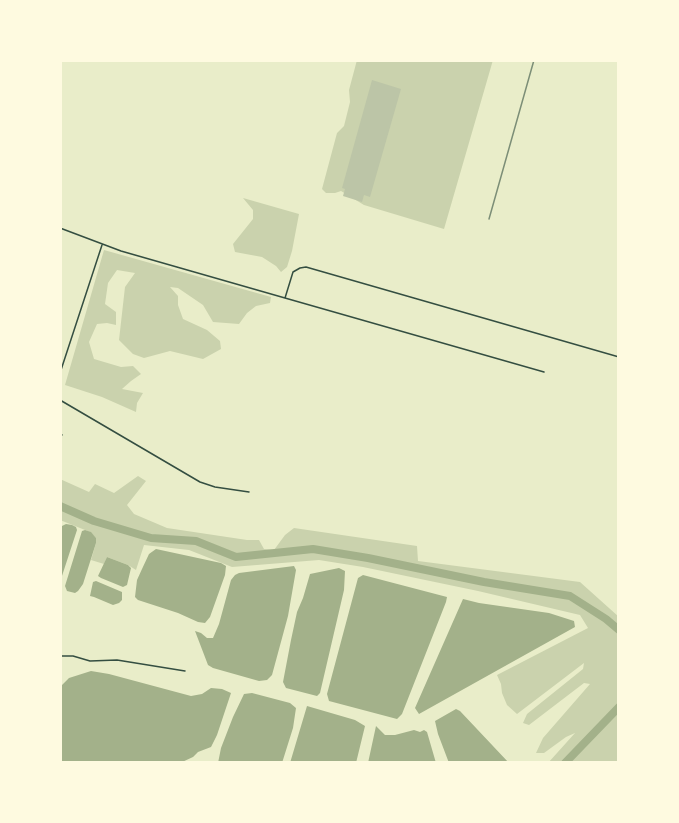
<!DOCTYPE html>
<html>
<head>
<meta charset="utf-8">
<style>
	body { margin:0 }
	#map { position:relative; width:679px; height:823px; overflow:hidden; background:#e9edc9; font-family:"Sofia Sans Condensed",sans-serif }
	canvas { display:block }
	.frame { position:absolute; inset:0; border:62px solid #fefae0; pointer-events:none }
</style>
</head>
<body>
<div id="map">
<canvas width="679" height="823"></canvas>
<div class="frame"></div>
</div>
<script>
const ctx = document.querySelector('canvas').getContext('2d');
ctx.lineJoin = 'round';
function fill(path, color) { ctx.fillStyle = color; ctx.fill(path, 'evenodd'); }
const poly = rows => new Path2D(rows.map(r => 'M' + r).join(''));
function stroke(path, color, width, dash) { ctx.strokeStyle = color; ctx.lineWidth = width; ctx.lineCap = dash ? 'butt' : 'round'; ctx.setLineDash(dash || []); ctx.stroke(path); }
fill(poly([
	[357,60,493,60,444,229,364,205,341,191,335,193,326,193,322,189,337,133,344,126,350,102,349,90],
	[243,198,299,214,292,251,287,267,281,272,276,266,262,257,235,252,233,244,253,219,253,210],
	[104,250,271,297,270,303,256,306,247,313,239,324,213,322,203,305,178,288,170,287,178,296,178,305,183,319,207,330,220,341,221,349,203,359,170,351,144,358,133,354,119,340,125,287,135,273,117,270,108,283,105,304,116,312,116,325,107,323,97,324,89,342,94,359,121,367,133,366,141,374,131,381,122,389,143,393,137,403,136,412,102,397,65,385],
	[138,476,146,481,127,505,134,514,167,528,247,540,259,540,264,549,274,550,285,535,294,528,417,546,418,561,580,582,619,617,619,763,548,763,575,733,566,737,544,753,536,753,543,738,590,684,584,683,529,725,523,723,527,714,583,669,584,663,517,714,507,705,502,693,501,684,497,675,588,628,580,615,478,591,363,567,319,560,232,567,189,550,144,545,136,570,128,565,107,557,104,564,91,560,96,543,96,538,90,532,60,520,60,479,89,492,95,484,114,493]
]), '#cad2ad');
fill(poly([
	[66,524,72,525,76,527,77,530,60,582,60,532,62,526],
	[85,530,91,532,96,538,96,543,83,584,78,591,75,593,67,591,65,586,82,531],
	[156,549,221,563,226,566,225,575,210,617,205,623,198,622,178,613,138,600,135,597,137,580,142,569,149,554],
	[107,557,128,565,131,568,127,585,123,587,101,578,98,576],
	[294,566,296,570,288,616,272,675,267,680,259,681,213,668,208,665,195,631,201,633,207,638,213,638,219,624,231,580,235,575,239,573],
	[339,568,345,571,344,590,320,693,317,696,286,688,283,682,291,640,297,612,303,598,310,574],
	[363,575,447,597,446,602,402,714,397,719,329,701,327,694,358,578],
	[96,581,122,592,122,600,119,603,113,605,94,597,90,596,93,582],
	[463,599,479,603,549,613,574,621,575,627,419,714,415,708],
	[91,671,109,674,191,696,202,694,211,688,222,689,231,693,217,735,211,747,198,752,193,757,180,763,60,763,60,687,69,678],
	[252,693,290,703,296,708,293,728,282,763,218,763,221,748,233,717,244,694],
	[307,706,355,720,365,726,356,763,290,763],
	[456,709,460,711,509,763,449,763,438,734,435,721],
	[376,726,385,735,395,735,414,730,420,732,424,730,427,732,436,763,368,763]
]), '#a3b18a');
stroke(poly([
	[60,506,94,521,151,538,196,541,236,557,313,549,368,558,484,582,570,596,606,619,619,630],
	[565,763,619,707]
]), '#a3b18a', 8);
fill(poly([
	[372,80,401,89,370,197,364,195,362,202,343,196,345,189,342,188]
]), '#bcc5a7');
stroke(poly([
	[60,228,121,251,285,298,293,272,300,268,306,267,619,357],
	[285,298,544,372],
	[60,373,102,245],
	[60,400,200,482,215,487,249,492],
	[60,434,62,435],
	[60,656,73,656,90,661,117,660,185,671]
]), '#344e41', 1.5);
stroke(poly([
	[314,61,315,60],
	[489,219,534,60]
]), '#7c8e77', 1.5);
</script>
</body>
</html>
